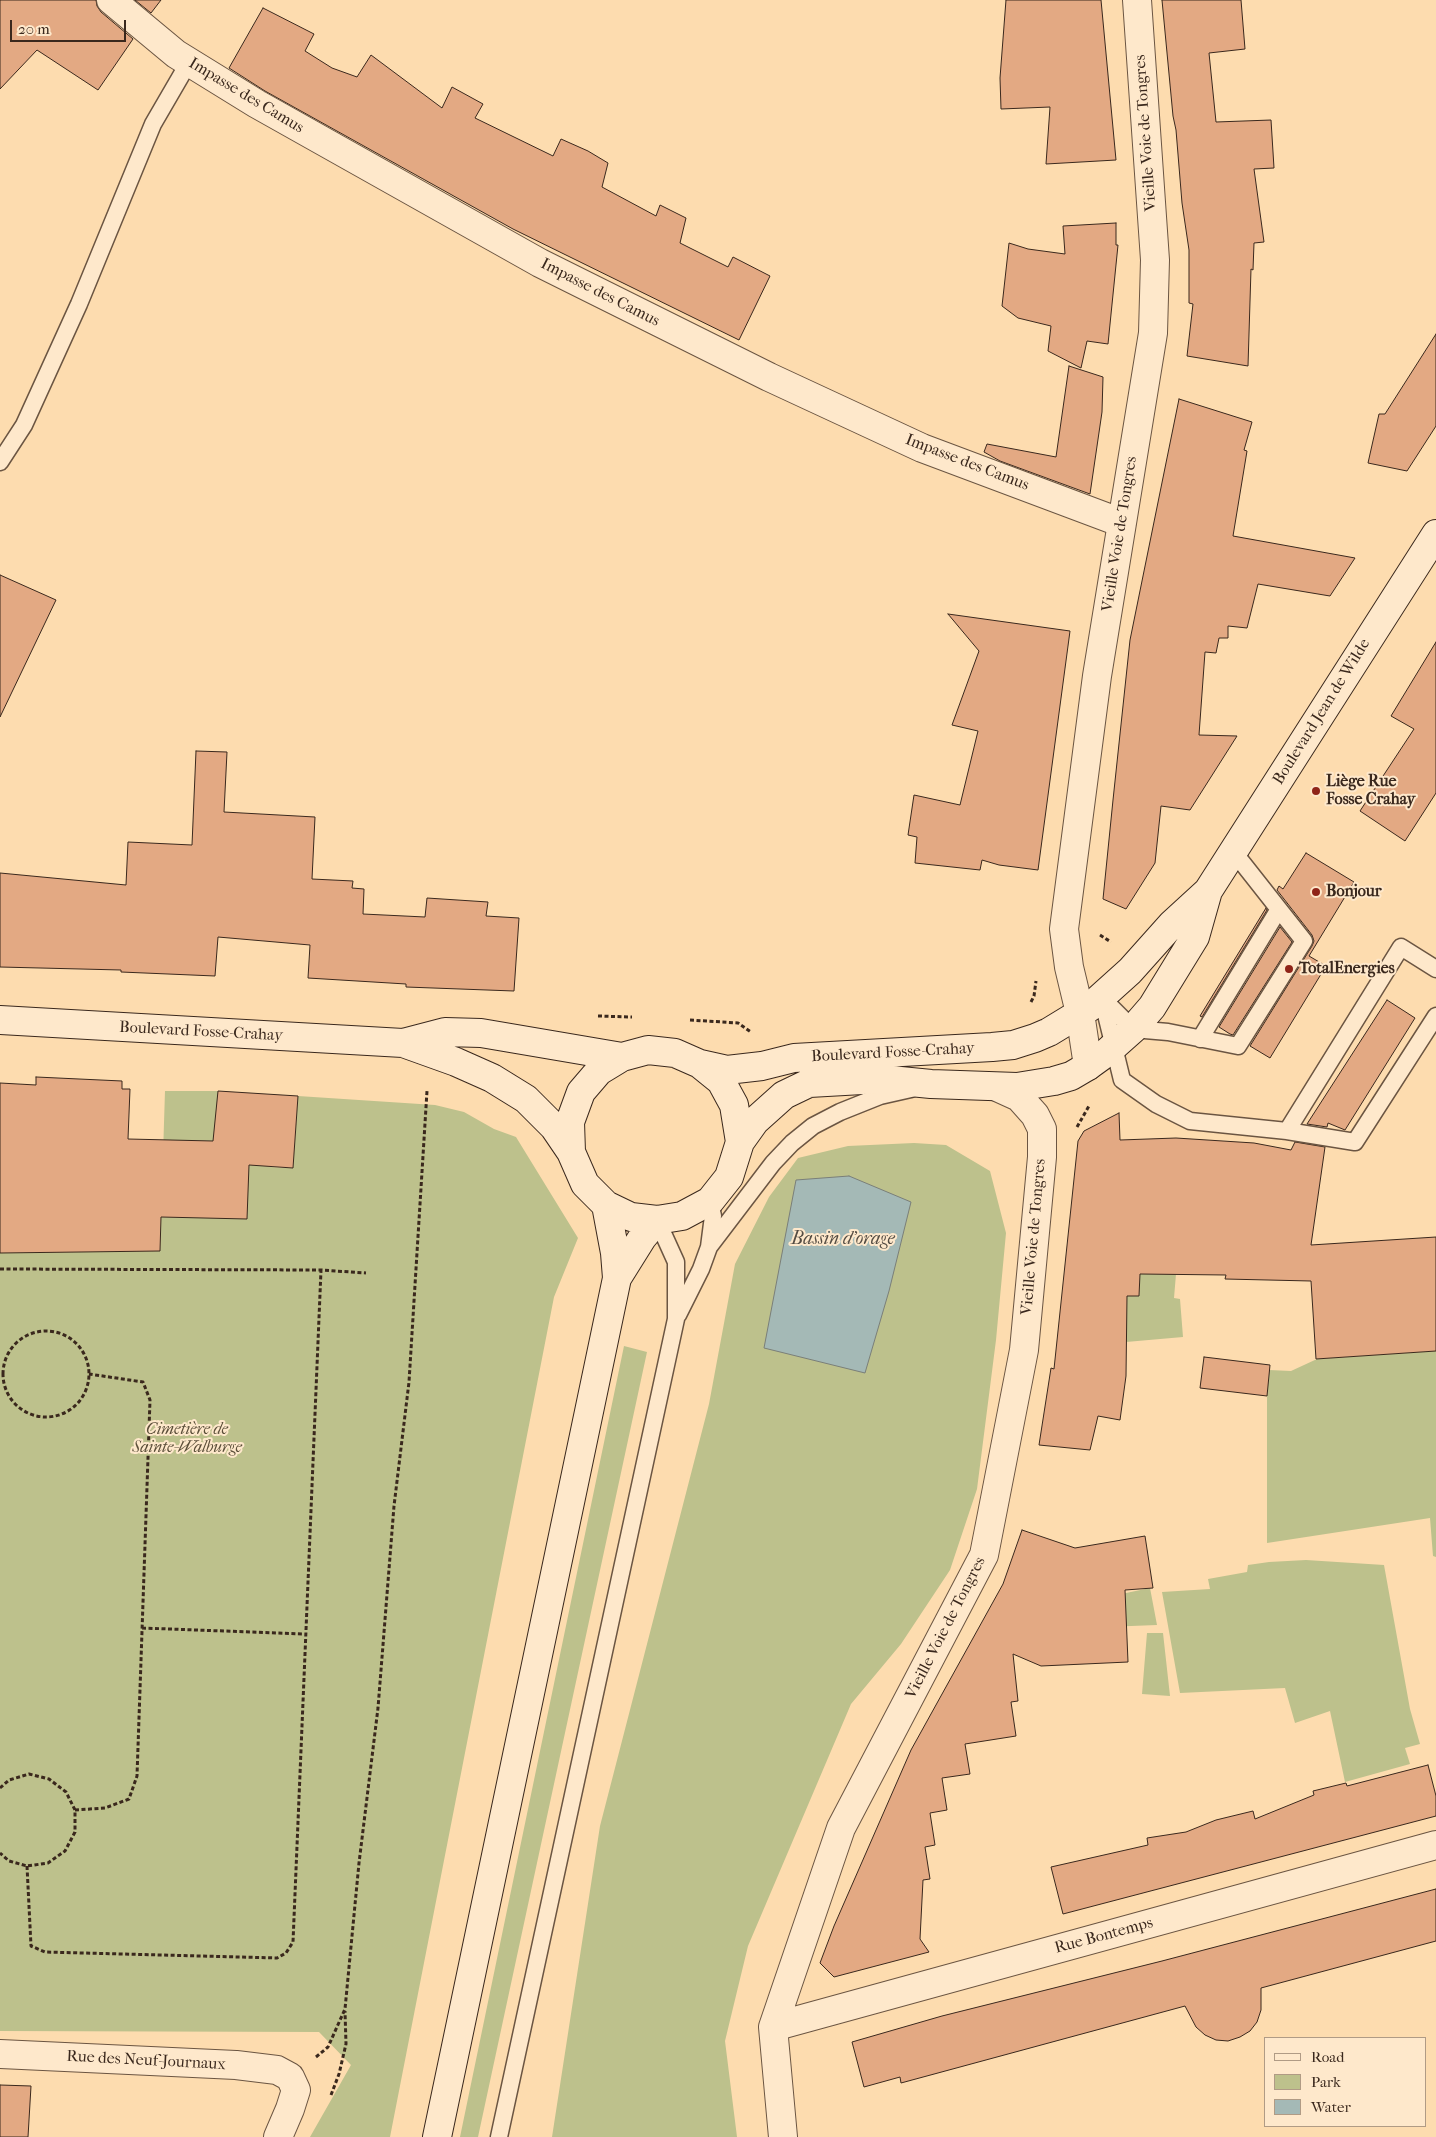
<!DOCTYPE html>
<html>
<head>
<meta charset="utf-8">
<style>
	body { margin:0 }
	#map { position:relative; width:1436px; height:2137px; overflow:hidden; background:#fddcaf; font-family:"IM FELL French Canon",serif }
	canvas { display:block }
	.legend { position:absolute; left:1264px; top:2037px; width:162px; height:90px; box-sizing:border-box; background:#fee8cb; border:1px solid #b09b85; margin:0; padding:6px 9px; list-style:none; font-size:15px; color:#3a281d }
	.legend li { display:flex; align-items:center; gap:10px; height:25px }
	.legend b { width:25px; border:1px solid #b09b85 }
	.scale { position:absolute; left:10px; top:20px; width:116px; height:22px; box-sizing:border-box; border:2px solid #3a281d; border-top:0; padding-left:6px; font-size:15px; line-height:18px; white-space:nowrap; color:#3a281d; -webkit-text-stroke:4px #fee8cb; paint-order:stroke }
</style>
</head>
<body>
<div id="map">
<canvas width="1436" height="2137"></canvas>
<ul class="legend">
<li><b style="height:6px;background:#fee8cb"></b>Road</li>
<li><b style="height:14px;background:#bdc18c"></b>Park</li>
<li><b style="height:14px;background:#a4b9b6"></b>Water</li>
</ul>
<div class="scale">20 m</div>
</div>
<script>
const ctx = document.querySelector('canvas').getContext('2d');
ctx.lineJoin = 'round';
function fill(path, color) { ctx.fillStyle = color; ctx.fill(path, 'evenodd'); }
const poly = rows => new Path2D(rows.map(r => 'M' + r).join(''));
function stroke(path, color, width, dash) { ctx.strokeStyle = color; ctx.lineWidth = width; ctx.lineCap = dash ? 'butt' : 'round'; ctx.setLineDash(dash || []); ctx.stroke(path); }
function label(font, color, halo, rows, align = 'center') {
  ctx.font = font + ' "IM FELL French Canon",serif'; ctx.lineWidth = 4; ctx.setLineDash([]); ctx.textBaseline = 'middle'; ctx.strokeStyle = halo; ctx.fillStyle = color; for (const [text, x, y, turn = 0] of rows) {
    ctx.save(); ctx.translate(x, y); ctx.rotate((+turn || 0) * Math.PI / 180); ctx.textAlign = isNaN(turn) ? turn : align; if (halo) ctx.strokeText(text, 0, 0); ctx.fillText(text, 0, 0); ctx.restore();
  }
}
fill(poly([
	[165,1091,218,1091,269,1167,293,1168,298,1096,435,1105,464,1112,494,1129,516,1137,578,1238,554,1297,390,2137,310,2137,351,2065,319,2032,0,2031,0,1253,160,1251],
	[914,1143,946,1145,990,1171,1006,1233,996,1340,977,1489,950,1570,901,1644,851,1704,748,1946,725,2041,737,2137,552,2137,600,1826,709,1404,735,1264,769,1197,798,1158,848,1146],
	[1140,1271,1176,1274,1174,1298,1180,1299,1183,1337,1126,1342,1119,1296,1139,1296],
	[624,1346,647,1352,478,2137,460,2137],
	[1436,1351,1436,1557,1433,1556,1430,1518,1267,1543,1267,1396,1269,1370,1291,1371,1317,1359],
	[1306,1560,1384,1565,1410,1709,1420,1744,1405,1748,1410,1764,1345,1782,1330,1711,1295,1723,1285,1688,1180,1693,1162,1592,1210,1589,1208,1579,1247,1572,1248,1565,1269,1562],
	[1150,1588,1157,1625,1079,1628,1088,1601],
	[1147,1633,1163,1633,1170,1696,1142,1694]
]), '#bdc18c');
const water = poly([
	[849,1176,911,1202,889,1291,865,1373,764,1348,796,1180,849,1176]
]);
fill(water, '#a4b9b6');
stroke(water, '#7a7f79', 1);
const building = poly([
	[0,0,96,0,97,6,101,12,133,39,98,90,37,50,0,89,0,0],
	[135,0,161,0,151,13,135,0],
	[1006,0,1101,0,1116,160,1046,164,1050,107,1001,109,1000,78,1006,0],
	[1162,0,1241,0,1245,49,1209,53,1216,122,1271,120,1274,168,1254,169,1264,242,1254,243,1253,270,1251,269,1248,366,1187,356,1193,304,1189,303,1189,250,1182,203,1176,130,1173,116,1162,0],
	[263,8,314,34,305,51,332,68,357,77,371,55,442,108,452,87,483,104,475,118,553,156,561,139,588,151,608,163,602,187,656,216,660,205,686,218,680,243,728,267,733,257,770,276,739,340,513,229,265,91,229,68,263,8],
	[1116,223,1116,245,1118,245,1108,344,1087,341,1081,368,1048,351,1051,326,1018,318,1002,306,1009,243,1028,249,1065,254,1063,226,1116,223],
	[1436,334,1436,426,1407,471,1368,463,1379,414,1385,414,1436,334],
	[1069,366,1103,377,1102,412,1090,494,1000,461,984,452,987,444,1056,457,1069,366],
	[1179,399,1252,422,1244,450,1247,451,1233,536,1355,558,1330,596,1258,584,1247,628,1228,626,1228,638,1219,638,1216,653,1205,652,1199,735,1237,736,1190,810,1161,806,1155,863,1126,909,1103,899,1113,800,1130,640,1179,399],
	[0,575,56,600,0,717,0,575],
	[948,614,1070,631,1038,870,999,865,982,860,980,870,915,863,917,837,908,835,914,795,960,805,978,731,952,725,979,651,948,614],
	[1436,642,1436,793,1405,841,1360,811,1414,729,1391,716,1436,642],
	[196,751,227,752,224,812,315,817,312,879,353,881,352,888,364,889,363,914,425,917,427,898,488,902,486,916,519,918,514,991,406,987,406,984,308,978,310,945,218,937,215,976,121,972,121,970,0,967,0,873,126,885,128,842,192,845,196,751],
	[1306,853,1354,882,1309,956,1326,966,1270,1058,1250,1046,1312,946,1314,941,1312,935,1277,890,1279,886,1283,889,1306,853],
	[1266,908,1267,910,1202,1017,1200,1016,1266,908],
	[1280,927,1292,942,1233,1035,1230,1034,1219,1027,1280,927],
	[1387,1000,1415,1018,1345,1130,1328,1123,1327,1127,1307,1124,1387,1000],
	[36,1077,122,1081,122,1089,130,1089,128,1139,213,1141,218,1091,298,1096,293,1168,249,1165,247,1219,161,1217,160,1251,0,1253,0,1083,36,1085,36,1077],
	[1119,1113,1120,1140,1176,1138,1254,1143,1291,1150,1295,1142,1325,1147,1311,1245,1436,1237,1436,1351,1316,1359,1311,1281,1225,1279,1226,1275,1140,1274,1139,1296,1127,1296,1126,1376,1120,1420,1098,1416,1090,1450,1039,1445,1051,1368,1054,1369,1078,1141,1084,1131,1119,1113],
	[1204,1357,1270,1365,1267,1396,1200,1388,1204,1357],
	[1022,1530,1075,1548,1145,1536,1153,1588,1125,1590,1128,1662,1041,1666,1013,1654,1018,1701,1011,1702,1016,1736,965,1744,970,1774,942,1778,947,1810,930,1813,935,1845,925,1847,930,1879,923,1880,920,1939,929,1952,834,1977,820,1963,834,1926,911,1750,1003,1584,1022,1530],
	[1428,1765,1436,1796,1436,1816,1063,1914,1051,1867,1148,1845,1147,1838,1186,1832,1216,1820,1253,1811,1255,1819,1314,1795,1313,1791,1346,1783,1347,1786,1428,1765],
	[1436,1889,1436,1941,1261,1988,1261,2010,1257,2022,1250,2031,1240,2037,1228,2041,1216,2040,1205,2035,1196,2027,1185,2006,901,2083,900,2077,864,2087,852,2042,942,2016,1162,1961,1436,1889],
	[0,2085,31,2086,28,2137,0,2137,0,2085]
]);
fill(building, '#e3a983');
stroke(building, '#3a281d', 1);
const lane = poly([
	[0,462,24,425,79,304,153,124,189,62],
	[1102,998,1122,1080,1156,1104,1190,1121,1287,1131,1355,1142,1436,1016],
	[1102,998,1133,1029,1168,1032,1238,1046,1304,941,1233,851],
	[1200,1039,1279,909],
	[1287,1131,1401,947,1436,969],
	[709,1247,773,1163,792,1143,813,1126,840,1112,880,1096,911,1089],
	[678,1315,701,1269,709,1247,713,1216,710,1201],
	[499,2137,676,1319,676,1262,657,1220]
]);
const street = poly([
	[111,0,176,54,257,104,540,263,769,377,922,448,1122,523],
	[1088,1066,1080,1013,1069,967,1064,929,1097,676,1153,333,1155,260,1137,0],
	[773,2027,1436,1845],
	[0,2054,236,2065,277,2070,290,2077,296,2090,290,2109,278,2137],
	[783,2137,773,2027,841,1828,984,1555,1024,1350,1042,1157,1042,1129,1035,1115,1019,1097,997,1087]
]);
const secondary = poly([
	[0,1020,403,1043,456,1062,492,1078,526,1099,554,1127,571,1152,585,1184,606,1205,631,1217,657,1220,682,1216,710,1201,729,1177,740,1142,755,1121,784,1095,809,1083,880,1079,931,1084,1017,1087,1054,1081,1071,1076,1088,1066,1106,1053,1133,1029,1152,1007,1195,937,1208,891],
	[403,1043,445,1032,481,1033,622,1057],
	[700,1064,721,1081,734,1105,740,1142],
	[571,1152,570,1122,581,1092,599,1071,622,1057,648,1050,675,1053,700,1064,727,1070,762,1066,794,1058,992,1047,1013,1045,1035,1038,1049,1032,1090,1007,1130,971,1172,924,1208,891,1436,534],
	[617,1278,642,1238,657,1220],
	[437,2137,617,1278,615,1253,606,1205]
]);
stroke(lane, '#6b5542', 19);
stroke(street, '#6b5542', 30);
stroke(secondary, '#3a281d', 30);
stroke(poly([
	[1100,935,1111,942],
	[1031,1002,1034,996,1036,981],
	[598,1016,632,1017],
	[690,1020,738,1023,751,1032],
	[1077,1127,1089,1106],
	[0,1269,321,1270,366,1273],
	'3 1374a43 43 0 1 1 86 0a43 43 0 1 1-86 0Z',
	[142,1628,305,1634],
	[0,1788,9,1780,29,1774,49,1779,66,1792,75,1810,75,1832,65,1851,48,1863,27,1866,9,1861,0,1853],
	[75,1810,105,1808,129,1799,137,1776,150,1400,143,1382,89,1374],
	[27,1866,31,1946,45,1952,277,1958,286,1953,293,1942,321,1270],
	[316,2057,328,2047,345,2009,359,1863,378,1708,394,1506,409,1382,427,1091,429,1091],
	[331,2095,339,2074,346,2044,345,2011]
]), '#3a281d', 3, [4, 2.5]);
stroke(lane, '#fee8cb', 16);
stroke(street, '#fee8cb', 28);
stroke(secondary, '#fee8cb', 28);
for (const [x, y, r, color] of [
	[1316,791,5,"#8f2418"],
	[1316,892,5,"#8f2418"],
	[1289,969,5,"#8f2418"]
]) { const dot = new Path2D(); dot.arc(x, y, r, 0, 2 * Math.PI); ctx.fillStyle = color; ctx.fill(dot); stroke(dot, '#fee8cb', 2); }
label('16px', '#3a281d', '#fee8cb', [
	["Impasse des Camus",246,96,31],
	["Vieille Voie de Tongres",1146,133,-94],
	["Impasse des Camus",600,293,27],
	["Impasse des Camus",967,463,21],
	["Vieille Voie de Tongres",1120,534,-81],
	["Boulevard Jean de Wilde",1322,712,-58],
	["Boulevard Fosse-Crahay",201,1032,3],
	["Boulevard Fosse-Crahay",893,1053,-3],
	["Vieille Voie de Tongres",1034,1237,-85],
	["Vieille Voie de Tongres",946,1628,-63],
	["Rue Bontemps",1104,1936,-15],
	["Rue des Neuf-Journaux",146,2061,3]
]);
label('bold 16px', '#3a281d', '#fee8cb', [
	["Liège Rue",1326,782],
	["Fosse Crahay",1326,800],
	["Bonjour",1326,892],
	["TotalEnergies",1299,969]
], 'left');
label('italic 16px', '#5b4e39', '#fee8cb', [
	["Cimetière de",187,1430],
	["Sainte-Walburge",187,1448]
]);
label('italic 18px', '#544c43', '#fee8cb', [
	["Bassin d'orage",843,1240]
]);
</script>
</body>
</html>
